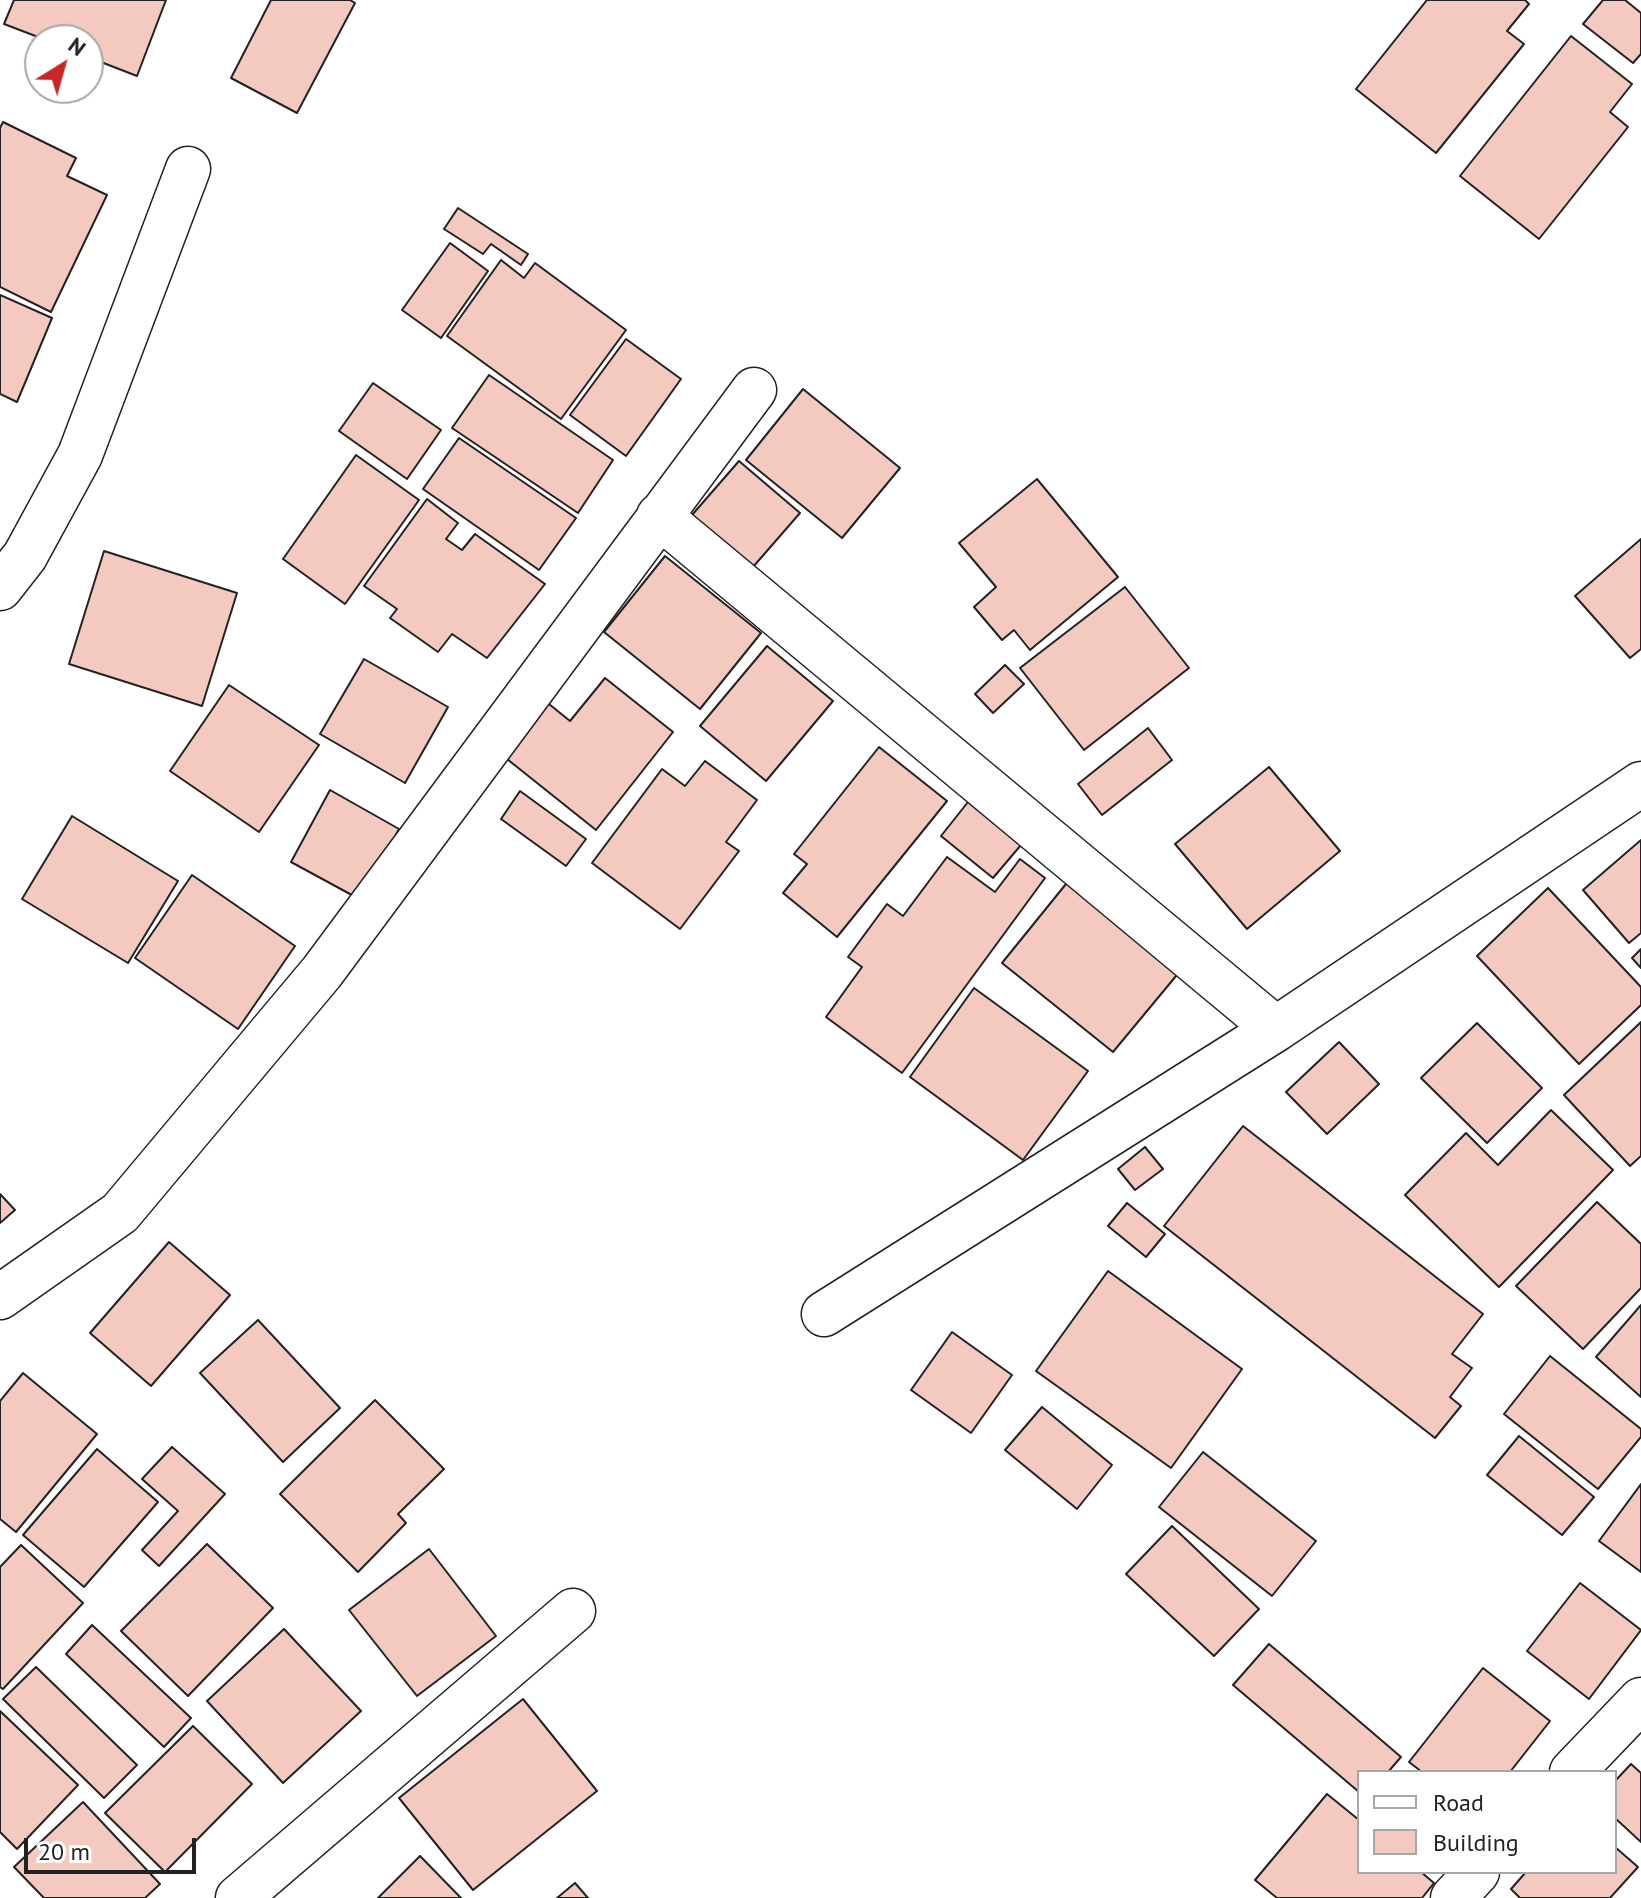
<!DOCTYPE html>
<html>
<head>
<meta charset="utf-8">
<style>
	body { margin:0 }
	#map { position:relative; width:1641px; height:1898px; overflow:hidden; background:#fff; font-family:"PT Sans",sans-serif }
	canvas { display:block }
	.legend { position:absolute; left:1357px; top:1770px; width:260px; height:104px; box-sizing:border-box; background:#fff; border:2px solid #a7a7a7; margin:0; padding:10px 14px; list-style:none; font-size:24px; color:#222 }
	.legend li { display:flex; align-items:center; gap:16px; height:40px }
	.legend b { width:40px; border:2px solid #a7a7a7 }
	.north { position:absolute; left:24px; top:24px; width:80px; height:80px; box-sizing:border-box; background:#fff; border:2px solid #a7a7a7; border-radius:50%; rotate:37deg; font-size:22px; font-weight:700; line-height:32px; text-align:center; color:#222 }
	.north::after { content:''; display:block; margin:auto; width:28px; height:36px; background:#c62828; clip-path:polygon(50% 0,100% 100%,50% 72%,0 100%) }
	.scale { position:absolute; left:24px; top:1838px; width:172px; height:36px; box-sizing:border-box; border:4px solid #222; border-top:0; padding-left:10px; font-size:24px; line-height:28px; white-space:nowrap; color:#222; -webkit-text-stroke:6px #fff; paint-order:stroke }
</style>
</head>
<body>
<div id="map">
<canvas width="1641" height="1898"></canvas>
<ul class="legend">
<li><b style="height:10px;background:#fff"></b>Road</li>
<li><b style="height:22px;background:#f3c9c0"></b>Building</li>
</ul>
<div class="north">N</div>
<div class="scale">20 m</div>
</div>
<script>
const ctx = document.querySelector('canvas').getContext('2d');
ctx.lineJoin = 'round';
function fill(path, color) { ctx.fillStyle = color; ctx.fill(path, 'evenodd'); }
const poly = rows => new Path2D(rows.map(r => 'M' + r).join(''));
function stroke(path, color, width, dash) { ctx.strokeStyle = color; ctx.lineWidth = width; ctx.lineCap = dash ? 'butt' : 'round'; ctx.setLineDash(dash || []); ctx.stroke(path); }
const building = poly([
	[14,0,166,0,137,76,88,57,88,40,46,40,4,24,14,0],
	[271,0,350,0,355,3,297,113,231,78,271,0],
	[1427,0,1525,0,1529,4,1507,31,1524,44,1436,153,1356,89,1427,0],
	[1603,0,1625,0,1641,13,1641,54,1633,63,1583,24,1603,0],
	[1571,36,1632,84,1610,112,1628,127,1539,239,1460,176,1571,36],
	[3,122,76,158,67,176,107,195,51,312,0,287,0,128,3,122],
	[458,208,528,254,521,265,491,244,483,254,444,229,458,208],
	[450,243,488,271,441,338,402,310,450,243],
	[501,260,524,278,535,263,626,330,561,419,447,336,501,260],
	[0,295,52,318,17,402,0,394,0,295],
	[626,339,681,379,626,456,570,415,626,339],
	[489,375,613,460,578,513,452,428,489,375],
	[373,383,441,430,407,479,339,431,373,383],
	[803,389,900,468,842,538,746,460,803,389],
	[459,438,576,518,539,570,423,489,459,438],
	[356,455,419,500,345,604,283,559,356,455],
	[739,461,800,513,753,567,692,515,739,461],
	[1037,479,1118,577,1030,650,1014,630,1002,640,974,607,996,587,959,543,1037,479],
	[427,499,458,523,446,539,462,550,475,534,545,584,487,658,452,634,438,652,390,618,397,609,364,586,427,499],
	[1641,539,1641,649,1630,658,1575,596,1641,539],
	[104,551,237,593,202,706,69,664,104,551],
	[665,556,761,633,700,709,604,632,665,556],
	[1125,587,1189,668,1084,750,1020,668,1125,587],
	[767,646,833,701,766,781,700,726,767,646],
	[364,659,448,707,405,783,320,734,364,659],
	[1005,665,1024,684,993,713,975,694,1005,665],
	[605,678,673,732,596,830,502,755,544,700,570,721,605,678],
	[229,685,319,745,259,832,170,771,229,685],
	[1148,728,1172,760,1102,815,1078,784,1148,728],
	[879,747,947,801,837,937,783,893,807,864,794,854,879,747],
	[705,761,757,800,726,842,739,851,680,929,592,863,662,769,685,786,705,761],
	[1269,767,1340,851,1247,929,1175,844,1269,767],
	[330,790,399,829,361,900,291,862,330,790],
	[520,791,586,839,566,866,501,819,520,791],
	[968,802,1021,845,993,878,941,836,968,802],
	[72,816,178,881,128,963,22,899,72,816],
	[1641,840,1641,933,1629,943,1583,890,1641,840],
	[947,857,995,892,1020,859,1045,878,902,1073,826,1017,862,967,848,957,887,904,903,916,947,857],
	[192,875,295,946,238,1029,135,958,192,875],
	[1070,879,1181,970,1113,1052,1002,963,1070,879],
	[1548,888,1641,987,1641,1005,1579,1064,1477,956,1548,888],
	[1641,949,1641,968,1632,958,1641,949],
	[974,988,1088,1071,1023,1160,910,1077,974,988],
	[1641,1022,1641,1156,1630,1166,1564,1095,1641,1022],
	[1477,1023,1542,1088,1487,1143,1421,1078,1477,1023],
	[1339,1042,1379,1084,1327,1134,1286,1092,1339,1042],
	[1551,1110,1613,1170,1499,1287,1405,1195,1466,1133,1498,1165,1551,1110],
	[1243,1126,1483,1314,1452,1354,1472,1368,1450,1397,1461,1406,1435,1438,1164,1226,1243,1126],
	[1145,1147,1163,1169,1135,1190,1118,1169,1145,1147],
	[0,1194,15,1210,0,1223,0,1194],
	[1597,1202,1641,1244,1641,1288,1583,1349,1516,1286,1597,1202],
	[1127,1203,1165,1234,1146,1257,1108,1226,1127,1203],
	[169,1242,230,1295,151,1386,90,1333,169,1242],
	[1108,1271,1242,1369,1171,1468,1036,1371,1108,1271],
	[1641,1305,1641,1397,1596,1357,1641,1305],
	[258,1320,340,1408,283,1462,200,1373,258,1320],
	[952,1332,1012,1375,971,1433,911,1390,952,1332],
	[1550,1356,1641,1429,1641,1437,1598,1489,1504,1414,1550,1356],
	[23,1373,97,1434,16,1532,0,1519,0,1401,23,1373],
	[375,1400,444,1469,398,1514,406,1523,358,1572,280,1494,375,1400],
	[1042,1407,1112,1465,1077,1509,1005,1450,1042,1407],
	[1519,1436,1594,1497,1562,1535,1487,1475,1519,1436],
	[172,1447,225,1494,159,1566,142,1550,178,1511,142,1479,172,1447],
	[97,1449,158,1502,84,1587,23,1535,97,1449],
	[1203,1452,1316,1541,1272,1596,1159,1507,1203,1452],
	[1641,1484,1641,1572,1599,1541,1641,1484],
	[1172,1526,1259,1609,1214,1656,1126,1574,1172,1526],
	[207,1544,273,1608,188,1696,121,1631,207,1544],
	[21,1545,83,1603,3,1689,0,1687,0,1567,21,1545],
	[429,1549,496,1636,417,1696,349,1610,429,1549],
	[1580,1583,1641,1630,1589,1699,1527,1651,1580,1583],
	[92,1625,191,1718,164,1747,66,1654,92,1625],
	[284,1629,361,1711,283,1783,207,1701,284,1629],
	[1269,1644,1401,1757,1388,1772,1359,1772,1359,1792,1233,1685,1269,1644],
	[36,1667,137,1765,104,1798,3,1699,36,1667],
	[1483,1668,1550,1721,1510,1772,1422,1772,1409,1762,1483,1668],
	[523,1699,597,1791,473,1890,399,1798,523,1699],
	[0,1711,78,1785,17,1849,0,1832,0,1711],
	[193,1726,252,1784,165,1872,105,1813,193,1726],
	[1631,1764,1641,1773,1641,1842,1615,1818,1615,1781,1631,1764],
	[1327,1794,1359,1820,1359,1872,1421,1872,1434,1883,1422,1898,1277,1898,1255,1880,1327,1794],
	[83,1802,160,1884,145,1898,44,1898,14,1867,83,1802],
	[1615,1847,1638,1867,1610,1898,1520,1898,1511,1889,1526,1872,1615,1872,1615,1847],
	[420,1856,461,1898,378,1898,420,1856],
	[575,1883,588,1898,557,1898,575,1883]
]);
fill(building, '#f3c9c0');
stroke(building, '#222', 2);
const minor = poly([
	[659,516,1276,1029],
	[0,588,25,556,80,455,188,169],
	[0,1297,120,1213,322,972,754,390],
	[824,1314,1276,1029,1641,784],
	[1572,1772,1641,1700],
	[238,1898,573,1611],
	[1453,1898,1477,1872]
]);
stroke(minor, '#222', 47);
stroke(minor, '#fff', 44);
</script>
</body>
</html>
